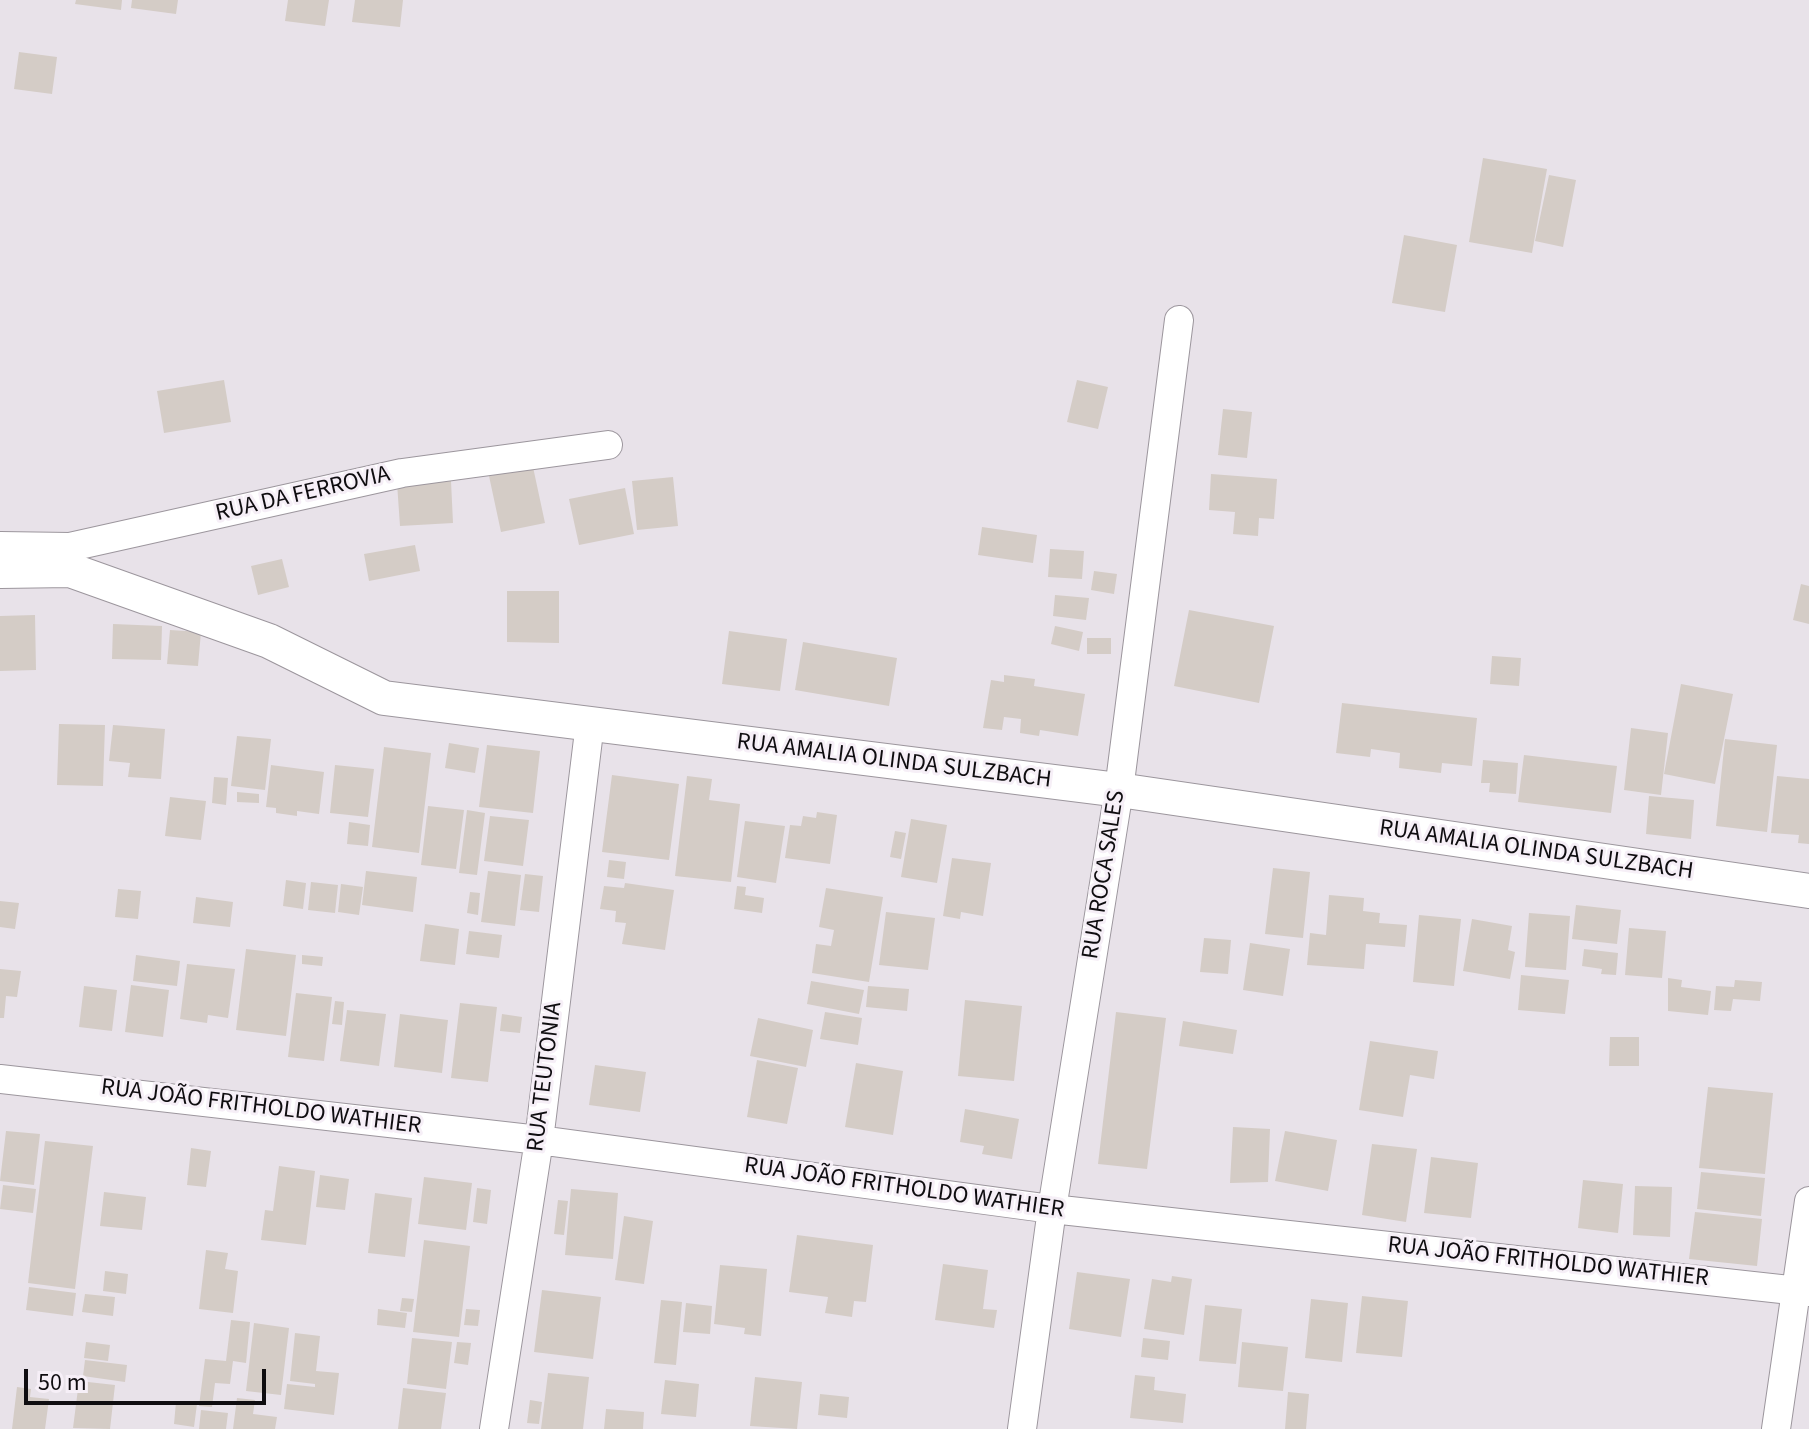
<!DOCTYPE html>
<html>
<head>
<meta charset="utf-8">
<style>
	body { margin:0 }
	#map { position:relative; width:1809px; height:1429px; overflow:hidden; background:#e8e2e9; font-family:"Source Sans 3",sans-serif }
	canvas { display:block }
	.scale { position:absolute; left:24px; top:1369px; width:242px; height:36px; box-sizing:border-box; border:4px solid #0f0d10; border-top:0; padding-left:10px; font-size:24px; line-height:28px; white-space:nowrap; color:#0f0d10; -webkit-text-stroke:6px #f6eff7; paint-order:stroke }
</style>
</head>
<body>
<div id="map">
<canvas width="1809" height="1429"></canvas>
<div class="scale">50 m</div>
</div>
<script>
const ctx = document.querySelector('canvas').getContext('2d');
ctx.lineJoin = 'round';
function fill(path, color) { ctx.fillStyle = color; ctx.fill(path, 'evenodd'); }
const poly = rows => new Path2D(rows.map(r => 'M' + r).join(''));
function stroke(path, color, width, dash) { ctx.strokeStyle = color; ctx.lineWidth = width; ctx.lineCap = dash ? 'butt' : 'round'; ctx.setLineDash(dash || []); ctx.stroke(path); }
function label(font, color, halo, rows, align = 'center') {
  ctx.font = font + ' "Source Sans 3",sans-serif'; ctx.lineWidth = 6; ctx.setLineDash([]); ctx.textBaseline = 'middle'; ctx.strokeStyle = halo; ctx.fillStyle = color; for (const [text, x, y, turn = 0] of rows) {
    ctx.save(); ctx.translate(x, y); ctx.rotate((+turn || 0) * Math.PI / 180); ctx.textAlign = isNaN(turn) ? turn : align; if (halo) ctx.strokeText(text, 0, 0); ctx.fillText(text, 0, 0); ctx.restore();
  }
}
fill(poly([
	[76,0,122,0,121,10,75,4],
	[132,0,178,0,176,14,131,8],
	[288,0,329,0,325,26,285,21],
	[355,0,403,0,400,27,352,22],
	[19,52,57,57,52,94,14,89],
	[1483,158,1547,169,1532,253,1469,242],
	[1549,175,1576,180,1563,247,1535,241],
	[1404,235,1457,245,1445,312,1392,303],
	[224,380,231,422,164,433,157,391],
	[1077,380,1108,387,1098,429,1067,422],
	[1223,409,1252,412,1247,458,1218,455],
	[533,467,545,523,501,532,489,476],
	[1211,474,1277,479,1274,519,1259,518,1258,536,1233,534,1235,512,1209,510],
	[673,477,678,526,637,530,632,481],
	[451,481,453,523,400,526,397,483],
	[625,488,634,534,579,545,569,499],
	[982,527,1037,535,1033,563,978,555],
	[415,545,420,571,369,581,364,554],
	[1050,549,1084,551,1082,579,1048,577],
	[282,559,289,587,258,595,251,566],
	[1094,571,1117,574,1114,594,1091,590],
	[1801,584,1809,586,1809,624,1793,620],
	[507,591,559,591,559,643,507,642],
	[1055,595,1089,598,1086,620,1053,616],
	[1189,610,1274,626,1259,703,1174,686],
	[35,615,36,670,0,671,0,616],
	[113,624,162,626,161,660,112,659],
	[1055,626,1083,632,1079,651,1051,644],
	[170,630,201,632,198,666,167,664],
	[729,631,787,639,780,691,722,684],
	[1087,638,1111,638,1111,654,1087,654],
	[803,642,897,658,889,706,795,690],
	[1492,656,1521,658,1519,686,1490,684],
	[1004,675,1035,679,1034,686,1085,694,1078,736,1040,730,1039,736,1020,733,1021,719,1004,717,1002,730,983,728,991,680,1004,682],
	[1681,684,1733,694,1715,784,1664,774],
	[1342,703,1477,718,1472,766,1442,763,1441,773,1399,768,1400,753,1371,749,1370,757,1336,753],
	[59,724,105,725,103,786,57,785],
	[113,725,165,729,161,779,128,777,130,763,109,761],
	[1631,728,1668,733,1661,795,1624,790],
	[237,736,271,739,265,790,231,786],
	[1725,739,1777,745,1767,832,1716,826],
	[449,743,479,748,475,773,445,768],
	[487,745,540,751,533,813,479,807],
	[384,747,431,753,419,853,372,847],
	[1524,755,1617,766,1611,813,1518,802],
	[1483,760,1518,763,1516,794,1489,792,1490,783,1481,783],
	[271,765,324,772,319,814,297,811,297,816,276,813,276,808,266,807],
	[335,765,374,769,368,817,330,813],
	[612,775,679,784,669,860,602,852],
	[687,776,712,779,709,800,740,804,731,882,675,876],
	[1777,776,1809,779,1809,844,1798,843,1799,835,1771,833],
	[214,777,228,778,226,805,212,803],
	[237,792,259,794,259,803,237,802],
	[1649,796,1694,800,1691,839,1646,834],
	[170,797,206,801,201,840,165,836],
	[428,806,464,810,456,869,421,865],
	[467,810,485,813,477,875,459,873],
	[817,812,837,815,830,864,785,858,790,825,801,826,803,816,816,818],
	[490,816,529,820,523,866,484,861],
	[911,819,947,825,937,883,901,877],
	[745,821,785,826,776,883,737,877],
	[349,822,370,825,368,846,347,844],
	[895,831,906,833,901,859,890,857],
	[952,858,991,863,983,916,961,912,960,919,943,916],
	[609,860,626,862,624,879,607,877],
	[1273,868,1310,872,1303,938,1265,934],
	[366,871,417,877,413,912,362,905],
	[488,871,521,875,515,926,481,922],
	[525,874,543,876,539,912,520,910],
	[286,880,306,883,303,909,283,906],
	[311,882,338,885,335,913,308,910],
	[625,883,674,890,665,950,622,944,626,923,615,922,616,911,600,909,604,886,624,888],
	[341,884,363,887,359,915,338,912],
	[737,886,746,887,745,895,764,898,762,913,734,909],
	[826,888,883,897,869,982,812,973,816,944,831,946,834,930,819,927],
	[118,889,141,891,138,919,115,917],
	[470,892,480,893,478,915,467,913],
	[1329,895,1364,898,1363,911,1380,913,1379,923,1407,925,1405,947,1366,944,1364,969,1307,965,1310,933,1326,935],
	[196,897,233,902,230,927,193,923],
	[0,901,19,903,15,929,0,927],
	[1576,905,1621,910,1617,944,1572,939],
	[886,912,935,918,928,970,879,965],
	[1529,913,1570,916,1566,970,1525,967],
	[1419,915,1461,919,1454,986,1413,982],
	[1472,919,1512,926,1508,950,1515,952,1510,979,1463,971],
	[425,924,459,929,455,965,420,961],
	[1629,928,1666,931,1662,978,1625,975],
	[469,931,502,935,499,958,466,954],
	[1204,938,1231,940,1228,974,1200,972],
	[1250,943,1290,949,1283,996,1243,990],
	[246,949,296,955,286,1036,236,1030],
	[1584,949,1618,953,1616,975,1601,974,1602,969,1582,966],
	[136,955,180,961,177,986,133,981],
	[302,955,323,957,322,966,302,964],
	[187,964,235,969,228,1018,208,1015,207,1023,180,1019],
	[0,969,21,971,17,997,6,996,4,1018,0,1018],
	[1521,975,1569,980,1565,1014,1518,1010],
	[1668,978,1682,980,1681,987,1711,991,1708,1015,1668,1011],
	[1735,980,1762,982,1760,1001,1733,999,1731,1011,1714,1010,1716,986,1734,987],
	[811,981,864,990,859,1014,807,1004],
	[131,985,169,990,163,1037,125,1032],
	[84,986,117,990,112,1031,79,1027],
	[868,986,909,989,907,1011,866,1007],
	[296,993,332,997,324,1061,288,1057],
	[965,1000,1022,1006,1014,1081,958,1076],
	[335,1001,344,1002,342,1025,332,1024],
	[460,1003,497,1007,488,1082,451,1078],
	[347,1010,386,1014,379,1066,340,1061],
	[825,1012,862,1018,858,1045,820,1039],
	[1116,1012,1166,1018,1147,1169,1098,1164],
	[400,1014,448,1020,442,1073,394,1067],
	[502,1014,522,1017,520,1033,500,1031],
	[758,1018,813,1030,806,1067,750,1056],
	[1183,1021,1237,1030,1233,1054,1179,1046],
	[1610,1037,1639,1037,1639,1066,1609,1066],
	[1370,1041,1438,1051,1434,1079,1410,1075,1403,1117,1359,1110],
	[757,1060,798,1068,787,1124,747,1117],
	[856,1063,903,1071,893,1135,845,1127],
	[595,1065,646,1072,640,1112,589,1105],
	[1708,1087,1773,1093,1765,1174,1699,1168],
	[965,1109,1019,1119,1012,1159,982,1154,984,1146,960,1142],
	[1233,1127,1270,1129,1268,1182,1230,1183],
	[6,1131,40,1134,34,1185,0,1181],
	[1285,1131,1337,1140,1328,1191,1275,1181],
	[45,1141,93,1146,75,1289,28,1283],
	[1372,1144,1417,1149,1406,1222,1362,1215],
	[191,1148,211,1151,206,1187,187,1185],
	[1431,1157,1478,1163,1471,1218,1424,1213],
	[279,1166,315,1171,306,1245,261,1240,265,1210,273,1211],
	[1701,1172,1765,1178,1761,1216,1697,1209],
	[320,1175,349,1179,345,1210,316,1207],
	[424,1177,472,1183,466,1230,418,1224],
	[1583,1180,1623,1184,1618,1233,1578,1228],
	[3,1185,36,1189,33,1213,0,1209],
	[1635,1186,1672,1187,1670,1237,1633,1235],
	[477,1188,491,1190,487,1224,473,1222],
	[571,1189,618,1193,613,1259,565,1255],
	[104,1192,146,1197,142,1230,100,1226],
	[375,1193,412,1198,405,1257,368,1253],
	[558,1200,568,1201,564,1235,554,1234],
	[1695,1212,1762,1219,1757,1266,1689,1259],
	[624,1216,653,1221,644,1284,615,1280],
	[797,1235,873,1245,866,1302,854,1301,852,1317,825,1313,828,1297,789,1292],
	[424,1240,470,1246,459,1337,413,1332],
	[206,1250,228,1253,225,1269,238,1271,233,1313,199,1309],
	[943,1264,988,1270,983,1309,997,1310,994,1328,935,1320],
	[720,1265,767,1269,761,1336,744,1334,745,1328,714,1324],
	[105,1271,128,1274,126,1294,103,1291],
	[1077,1272,1130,1279,1121,1337,1069,1329],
	[1172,1276,1192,1279,1184,1335,1144,1329,1152,1279,1171,1282],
	[29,1287,76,1293,73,1316,26,1310],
	[542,1290,601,1297,593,1359,534,1352],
	[85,1294,115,1297,113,1316,82,1312],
	[1362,1296,1408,1301,1402,1357,1356,1353],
	[402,1298,414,1299,412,1312,400,1311],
	[1311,1299,1348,1303,1342,1362,1305,1358],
	[661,1300,682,1302,676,1365,654,1363],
	[686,1303,712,1306,710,1334,683,1332],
	[1205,1305,1242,1309,1236,1364,1199,1361],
	[378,1309,407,1313,405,1328,377,1325],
	[466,1309,480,1310,478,1326,464,1325],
	[231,1320,250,1322,246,1363,233,1361,230,1384,215,1383,212,1407,199,1406,205,1359,226,1361],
	[254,1323,289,1328,281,1395,246,1391],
	[295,1333,320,1336,316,1371,339,1373,334,1415,284,1409,287,1384,315,1387,315,1384,290,1381],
	[412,1338,452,1342,446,1389,407,1384],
	[1143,1338,1170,1341,1168,1360,1141,1357],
	[86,1342,110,1345,108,1361,84,1358],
	[457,1342,471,1343,468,1365,454,1363],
	[1242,1342,1288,1347,1283,1391,1238,1387],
	[85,1360,127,1365,125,1382,83,1376],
	[548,1373,589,1377,583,1429,541,1429],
	[1135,1375,1155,1377,1154,1390,1186,1394,1183,1423,1130,1418],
	[755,1377,802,1382,797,1429,750,1426],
	[665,1380,699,1384,696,1417,661,1414],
	[79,1381,115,1385,110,1429,73,1428],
	[17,1387,31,1389,30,1397,49,1399,45,1429,12,1429],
	[403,1388,446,1393,441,1429,398,1429],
	[1288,1392,1309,1394,1306,1429,1285,1429],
	[820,1394,849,1397,847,1418,818,1415],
	[237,1398,255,1400,253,1414,277,1417,275,1429,233,1429],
	[530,1400,542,1402,539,1424,527,1423],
	[176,1402,197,1404,194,1427,174,1424],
	[606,1409,644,1412,643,1429,604,1429],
	[201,1410,228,1413,226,1429,199,1429]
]), '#d4ccc6');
const minor = poly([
	[0,546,70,547,402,473,608,445],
	[0,1079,539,1140,1052,1209,1809,1292],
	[494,1429,539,1140,590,723],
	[1022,1429,1052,1209,1119,790,1179,320],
	[1776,1429,1809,1201]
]);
const tertiary = poly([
	[0,571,70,570,269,641,384,698,1119,790,1809,891]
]);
stroke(minor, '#9c969d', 30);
stroke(tertiary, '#9c969d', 36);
stroke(minor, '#fff', 28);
stroke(tertiary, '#fff', 34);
label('24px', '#0f0d10', '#f6eff7', [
	["RUA DA FERROVIA",303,495,-13],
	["RUA AMALIA OLINDA SULZBACH",894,762,7],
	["RUA AMALIA OLINDA SULZBACH",1536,851,8],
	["RUA ROCA SALES",1105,875,-81],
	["RUA TEUTONIA",546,1077,-83],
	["RUA JOÃO FRITHOLDO WATHIER",261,1108,7],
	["RUA JOÃO FRITHOLDO WATHIER",904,1189,8],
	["RUA JOÃO FRITHOLDO WATHIER",1548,1263,6]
]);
</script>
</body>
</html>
